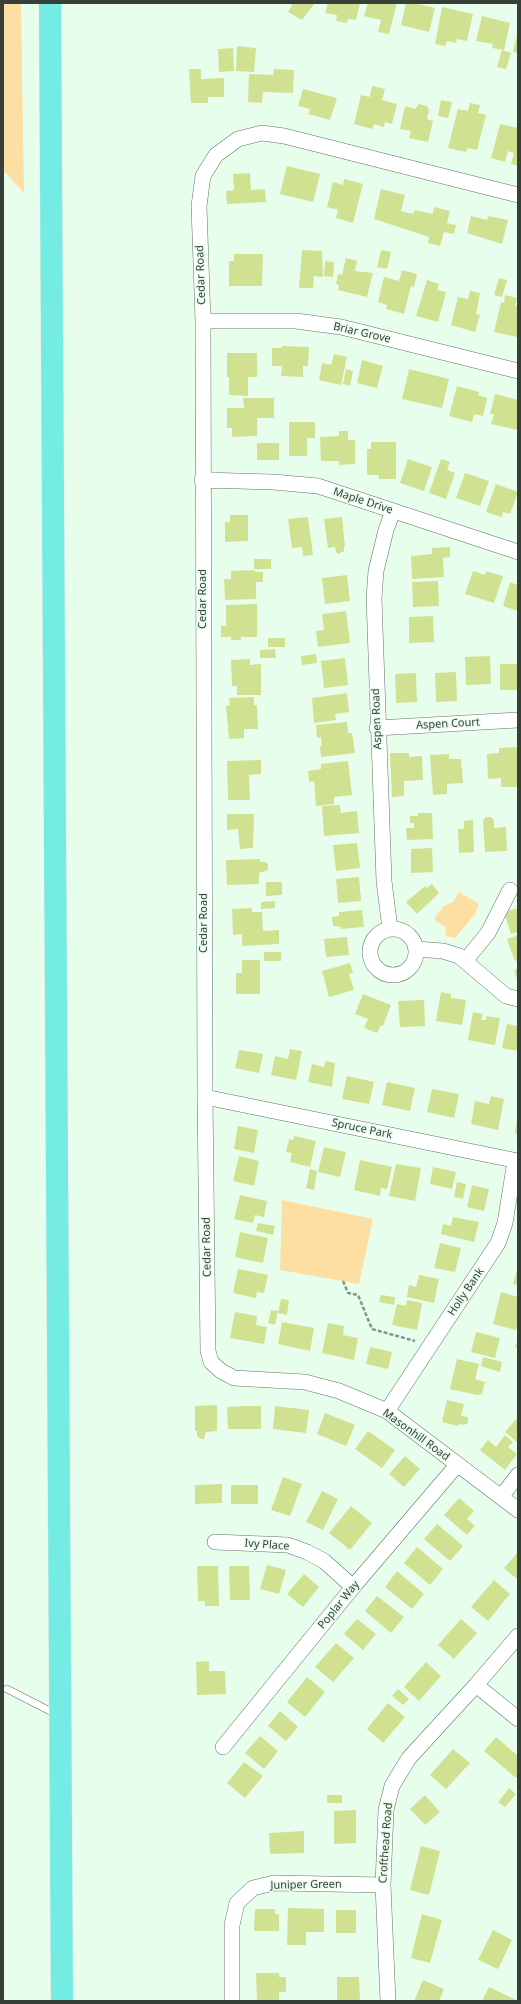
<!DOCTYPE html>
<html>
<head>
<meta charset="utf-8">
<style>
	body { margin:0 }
	#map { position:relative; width:521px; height:2004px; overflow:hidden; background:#e8feed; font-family:"Noto Sans",sans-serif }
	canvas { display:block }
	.frame { position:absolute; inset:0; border:4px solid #363f38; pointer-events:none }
</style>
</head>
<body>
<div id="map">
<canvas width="521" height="2004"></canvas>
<div class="frame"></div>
</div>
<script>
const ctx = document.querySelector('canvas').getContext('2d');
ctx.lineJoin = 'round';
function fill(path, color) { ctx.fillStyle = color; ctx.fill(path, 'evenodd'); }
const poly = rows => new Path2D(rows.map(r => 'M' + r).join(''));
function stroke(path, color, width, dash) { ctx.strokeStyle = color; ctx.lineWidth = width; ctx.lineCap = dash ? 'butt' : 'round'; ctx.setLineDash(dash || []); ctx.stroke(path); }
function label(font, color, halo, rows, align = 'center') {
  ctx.font = font + ' "Noto Sans",sans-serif'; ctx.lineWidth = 3; ctx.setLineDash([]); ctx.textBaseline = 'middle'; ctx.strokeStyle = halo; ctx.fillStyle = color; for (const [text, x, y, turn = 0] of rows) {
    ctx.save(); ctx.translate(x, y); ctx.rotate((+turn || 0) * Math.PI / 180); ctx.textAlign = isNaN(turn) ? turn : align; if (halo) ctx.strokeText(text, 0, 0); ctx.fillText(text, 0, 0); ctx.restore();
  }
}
fill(poly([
	[3,3,21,3,24,193,3,170],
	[459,892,479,904,475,914,455,938,446,936,445,926,435,921,435,917,444,906,453,902],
	[282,1200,373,1219,359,1284,280,1270]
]), '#fedfa3');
fill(poly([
	[289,3,315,3,302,20,288,12,292,5],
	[328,3,360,3,356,20,348,19,347,23,336,21,337,15,325,13],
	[368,3,397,3,389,34,378,32,381,20,364,16],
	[406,3,414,3,435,8,429,32,401,25],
	[442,7,473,14,467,41,457,39,456,43,447,41,445,46,435,44],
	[482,16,510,23,504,50,492,48,493,44,476,41],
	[517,35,518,35,518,53,513,52],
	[237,46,256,48,254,72,236,71],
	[233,48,234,71,219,72,218,49],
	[502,50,511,53,506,69,497,67],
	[189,69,201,69,201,79,224,78,224,97,208,97,208,103,191,103],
	[274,69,294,70,293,93,263,92,262,103,248,102,249,74,273,75],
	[372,86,385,89,382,100,397,104,392,124,385,122,384,127,374,124,372,129,354,124,361,95,370,97],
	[303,89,337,98,330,120,308,114,310,109,298,106],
	[441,100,452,102,448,118,438,116],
	[470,103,480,105,478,113,486,115,477,150,467,148,466,152,448,148,458,109,468,111],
	[419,104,427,106,429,110,427,119,433,121,428,142,409,138,411,131,400,129,405,106,415,109],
	[500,124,518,128,518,166,511,164,514,153,508,151,505,162,491,158],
	[287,166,320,174,313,202,280,194],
	[250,173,251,190,265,189,266,202,227,204,226,191,234,190,233,174],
	[344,179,363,184,353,223,336,218,338,210,327,207,333,182,343,185],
	[381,189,405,195,401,211,413,214,415,210,433,214,434,207,450,211,447,223,456,225,454,234,444,232,440,246,428,243,429,237,374,219],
	[471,216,487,220,488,216,508,220,502,244,467,233],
	[302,250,322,251,323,277,314,276,313,288,299,288],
	[381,250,391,252,387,269,377,267],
	[234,254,263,254,262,286,229,286,229,261,234,261],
	[346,258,357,261,355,271,373,273,367,297,338,290,339,285,336,284,338,274,342,275],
	[325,261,334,262,333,277,324,276],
	[402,270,417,274,414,287,411,286,404,314,386,309,387,305,378,302,384,277,399,281],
	[499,278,507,280,502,297,494,295],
	[427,280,439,284,437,290,446,292,438,322,416,316],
	[470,291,480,293,476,314,480,315,475,332,451,325,458,297,468,299],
	[505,295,517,298,515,306,518,306,517,337,494,332,501,302,504,303],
	[282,346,309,347,308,366,303,366,303,377,281,376,282,366,272,366,272,348,282,348],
	[227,353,257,353,257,377,248,377,248,396,229,395,229,377,227,377],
	[334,354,347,357,341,385,319,380,322,363,331,365],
	[362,360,383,366,377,388,357,383],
	[346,369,353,371,350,386,343,384],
	[409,369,449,379,442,408,402,399],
	[457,386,479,392,478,395,487,398,483,416,474,414,472,422,449,416],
	[495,394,518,400,518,430,491,424,494,414,490,414],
	[243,398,274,398,274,418,257,418,257,436,232,437,232,428,227,428,227,408,244,408],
	[289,422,315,422,315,438,307,438,307,456,289,456],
	[339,431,348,431,348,440,355,440,355,464,339,465,339,461,321,461,320,437,339,436],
	[371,442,396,442,396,479,379,479,379,475,367,475,367,449,371,449],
	[257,443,279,443,279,460,257,460],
	[408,459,432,467,424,491,400,483],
	[441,459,450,462,447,470,455,473,446,499,429,493],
	[465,473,489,481,480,506,456,498],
	[496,484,518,492,510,514,503,512,502,517,486,512],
	[230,515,248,515,248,541,225,542,225,522,230,522],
	[308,517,313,555,303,556,302,547,292,548,288,519],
	[342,517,345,546,344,546,344,551,338,554,336,552,335,547,328,548,324,519],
	[450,547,450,557,443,558,444,577,412,579,411,556,432,554,432,548],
	[254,559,271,559,271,569,254,569],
	[255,570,255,572,263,572,263,582,256,582,256,599,225,600,224,579,231,579,231,571],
	[473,571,485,575,486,571,503,576,494,603,465,594],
	[347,575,350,601,325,604,322,578],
	[438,581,439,606,413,607,412,582],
	[510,582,517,585,518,582,518,611,503,606],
	[257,604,257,637,241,637,241,640,231,640,231,637,221,637,221,626,226,626,226,605],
	[346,611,350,643,318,647,316,631,324,630,322,614],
	[433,616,434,642,409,643,409,617],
	[268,638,285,638,285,647,268,647],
	[275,649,276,658,260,658,260,650],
	[316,654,317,663,302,665,301,656],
	[490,656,491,684,466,685,465,657],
	[345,658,348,685,324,688,321,661],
	[250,659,250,665,261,664,261,695,237,695,237,686,232,686,231,660],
	[500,664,518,664,518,690,500,690],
	[456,672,457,701,436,702,435,673],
	[416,673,417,702,396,703,395,674],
	[347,693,349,712,335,714,336,720,314,723,312,698],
	[254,697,254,705,257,705,258,729,244,729,244,738,229,739,226,706,230,705,229,698],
	[347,722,348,733,352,733,355,753,321,757,320,746,322,746,321,737,317,738,316,725],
	[517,747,518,787,501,787,501,778,488,779,487,754,499,753,499,748],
	[390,753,409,753,409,757,422,756,423,780,404,781,404,796,392,797],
	[449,754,449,759,461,759,463,783,447,784,447,794,433,795,430,755],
	[261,760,261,774,249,775,250,800,228,800,227,761],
	[348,761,352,795,334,797,334,804,316,806,314,781,309,782,308,771,321,769,321,764],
	[340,805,341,813,357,811,359,833,324,836,322,806],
	[418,813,432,813,433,839,407,840,406,828,414,828,414,823,410,823,410,816,418,816],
	[227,814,254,814,253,848,240,849,238,829,227,830],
	[486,817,491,817,494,820,494,828,506,827,507,851,485,852,483,820],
	[473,820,474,852,459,853,458,829,464,829,464,821],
	[357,843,360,868,336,871,333,845],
	[432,848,433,872,411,873,411,849],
	[260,859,260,862,265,862,268,864,268,870,259,873,259,884,227,885,226,860],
	[359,877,361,901,338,903,336,879],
	[266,882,282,882,282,895,266,896],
	[432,884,439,893,417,914,406,902,425,886,427,888],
	[275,901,275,908,261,909,261,902],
	[252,908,252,912,262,912,263,931,279,930,279,944,242,946,242,934,233,935,232,909],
	[518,908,518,932,511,934,504,912],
	[362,910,364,927,341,929,341,927,333,926,332,917,339,916,339,912],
	[518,935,518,960,515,961,507,939],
	[347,937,349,955,326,957,324,939],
	[264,952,281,952,281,961,264,961],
	[242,960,260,960,260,994,236,994,236,973,242,973],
	[350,963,353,973,349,974,354,990,329,997,322,971],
	[518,969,518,982,514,970],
	[441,992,451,994,451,998,466,1000,462,1025,436,1021],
	[363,994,391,1005,383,1026,381,1025,377,1033,364,1028,368,1019,355,1014],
	[424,1000,425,1026,400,1027,398,1001],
	[473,1012,483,1014,481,1020,486,1020,486,1016,500,1018,495,1045,468,1040],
	[507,1024,518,1026,518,1051,502,1048],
	[290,1049,302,1051,296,1080,271,1075,275,1056,288,1059],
	[239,1050,263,1054,259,1073,235,1068],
	[326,1061,335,1063,332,1087,308,1082,312,1064,324,1067],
	[347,1076,374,1082,369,1104,342,1099],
	[387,1082,415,1088,410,1111,382,1105],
	[432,1089,459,1094,454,1118,427,1112],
	[491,1096,504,1099,498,1130,471,1124,475,1101,489,1104],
	[517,1120,518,1120,518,1134,515,1133],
	[238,1126,258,1130,254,1153,234,1149],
	[294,1136,316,1141,310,1167,290,1162,292,1153,286,1152,289,1139,293,1140],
	[324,1147,346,1152,340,1177,318,1172],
	[239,1156,259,1161,254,1186,233,1181],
	[360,1160,392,1167,387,1189,381,1188,380,1196,354,1190],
	[396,1164,421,1168,415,1201,389,1196],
	[433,1167,456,1172,452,1189,430,1184],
	[310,1169,317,1171,314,1190,306,1188],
	[457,1182,466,1184,463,1199,454,1197],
	[472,1185,489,1189,484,1211,467,1207],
	[240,1195,267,1201,264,1217,255,1215,253,1223,234,1219],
	[453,1217,479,1222,474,1242,441,1234,443,1224,451,1226],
	[258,1223,275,1226,273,1235,256,1231],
	[240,1232,268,1238,263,1263,235,1257],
	[440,1243,461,1248,455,1272,434,1268],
	[518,1267,518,1285,513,1284],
	[238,1269,268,1275,264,1293,257,1292,256,1298,233,1293],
	[419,1275,439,1279,434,1303,407,1297,409,1285,416,1287],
	[501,1292,518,1297,518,1321,516,1330,493,1324],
	[381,1295,395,1297,394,1305,379,1302],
	[281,1299,289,1300,287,1315,278,1313],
	[407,1300,422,1303,417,1330,392,1325,397,1304,406,1306],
	[271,1310,278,1311,275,1325,268,1323],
	[235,1312,257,1316,256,1325,267,1327,264,1344,230,1338],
	[282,1322,314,1328,310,1351,278,1344],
	[328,1323,344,1326,343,1335,358,1338,354,1360,322,1353],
	[476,1332,500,1338,495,1358,471,1352],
	[518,1339,518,1348,515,1347],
	[370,1347,392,1352,388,1369,366,1364],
	[483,1357,502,1362,500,1372,481,1366],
	[457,1359,479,1364,475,1379,485,1382,482,1394,477,1395,450,1389],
	[447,1400,464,1404,461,1416,468,1417,468,1423,464,1425,459,1424,458,1426,442,1422],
	[217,1405,217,1431,206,1432,204,1439,200,1439,197,1436,197,1431,195,1431,195,1406],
	[243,1406,261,1406,261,1429,228,1429,227,1407],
	[275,1406,309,1410,306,1433,273,1429],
	[325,1413,355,1425,346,1446,317,1434],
	[517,1418,518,1419,518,1443,505,1432],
	[368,1431,395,1450,382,1468,355,1449],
	[505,1435,513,1442,508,1447,517,1454,505,1470,480,1450,488,1440,496,1447],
	[405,1456,420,1469,404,1487,389,1474],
	[283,1477,302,1484,290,1516,271,1510],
	[222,1484,222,1503,195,1504,195,1485],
	[231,1485,258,1485,258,1504,231,1504],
	[322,1491,338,1499,323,1530,306,1522],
	[459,1498,474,1511,467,1519,475,1526,467,1535,444,1515],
	[351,1506,372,1523,350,1550,329,1533],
	[437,1524,463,1546,450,1561,424,1539],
	[417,1547,443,1569,430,1585,404,1563],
	[518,1552,518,1580,504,1568],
	[267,1565,286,1570,279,1594,260,1589],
	[197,1566,218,1566,219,1606,205,1606,205,1601,198,1601],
	[229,1566,249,1566,250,1600,230,1600],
	[397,1571,424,1594,412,1609,385,1587],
	[304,1574,319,1587,303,1607,287,1594],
	[494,1580,510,1594,488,1621,471,1607],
	[377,1596,404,1617,391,1633,365,1611],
	[357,1619,376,1634,363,1650,344,1634],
	[461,1619,477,1633,454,1659,438,1645],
	[336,1643,354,1658,333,1682,315,1667],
	[209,1661,209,1671,225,1671,226,1694,197,1695,196,1662],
	[426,1662,441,1676,419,1701,404,1687],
	[307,1677,325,1692,305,1717,287,1702],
	[398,1689,409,1699,403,1705,392,1696],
	[388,1703,405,1717,383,1743,367,1729],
	[280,1711,298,1727,286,1741,268,1726],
	[260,1736,278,1751,264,1769,245,1753],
	[496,1737,518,1756,518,1776,516,1778,484,1751],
	[453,1749,470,1763,446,1789,430,1775],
	[244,1762,263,1776,245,1798,227,1783],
	[509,1788,516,1794,505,1807,498,1802],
	[327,1795,342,1795,342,1803,327,1803],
	[425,1795,440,1812,425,1825,410,1809],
	[356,1810,356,1843,334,1844,334,1811],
	[304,1831,304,1853,270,1854,269,1833],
	[421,1846,440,1851,429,1895,410,1890],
	[288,1908,324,1909,324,1932,306,1932,306,1945,287,1945],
	[255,1909,275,1909,275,1914,279,1914,279,1931,254,1931],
	[336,1910,356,1910,356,1933,336,1933],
	[422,1914,442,1920,430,1963,411,1958],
	[493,1930,512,1940,498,1969,478,1960],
	[256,1973,279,1973,279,1977,286,1977,286,1992,279,1992,279,2001,257,2001],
	[337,1977,359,1977,360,2001,337,2001],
	[423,1980,444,1989,439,2001,414,2001],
	[489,1987,518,2001,482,2001]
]), '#d0e192');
const service = poly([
	[7,1689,56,1714]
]);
const minor = poly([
	[518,195,284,136,262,133,238,139,216,155,203,176,199,206,203,321,205,1097,208,1351,211,1362,221,1371,234,1378,305,1382,339,1391,387,1411,518,1510],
	[203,321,296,321,341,327,518,371],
	[202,480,273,482,318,486,518,552],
	[377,728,518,720],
	[390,929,384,881,374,598,376,571,386,530,393,511],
	'370 952a23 23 0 1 1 46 0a23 23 0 1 1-46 0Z',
	[416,949,443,951,459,956,506,996,518,999],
	[465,961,488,933,510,890],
	[205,1097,518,1161],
	[387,1411,498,1243,505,1223,515,1161],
	[501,1497,518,1475],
	[215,1542,288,1545,307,1552,324,1561,353,1587],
	[476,1685,518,1719],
	[223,1747,353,1587,457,1465],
	[232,2001,232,1925,237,1903,253,1888,274,1883,383,1885],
	[388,2001,383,1885,386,1810,392,1786,409,1758,476,1685,518,1636]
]);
const trunk = poly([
	[50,3,62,2001]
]);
stroke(service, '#607365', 8);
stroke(minor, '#607365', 16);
stroke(trunk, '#e7e8e7', 23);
stroke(poly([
	[343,1281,348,1293,358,1295,372,1329,415,1341]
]), '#87968a', 2.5, [4, 2]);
stroke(service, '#fff', 7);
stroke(minor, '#fff', 15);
stroke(trunk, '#74ece4', 22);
label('11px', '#363f38', '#e8feed', [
	["Cedar Road",201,275,-92],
	["Briar Grove",362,333,13],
	["Maple Drive",363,501,18],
	["Cedar Road",203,599,-90],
	["Aspen Road",377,719,-92],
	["Aspen Court",448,724,-3],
	["Cedar Road",204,923,-90],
	["Spruce Park",362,1129,12],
	["Cedar Road",207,1247,-91],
	["Holly Bank",466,1292,-56],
	["Masonhill Road",416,1435,36],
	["Ivy Place",267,1545,4],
	["Poplar Way",339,1605,-51],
	["Crofthead Road",386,1843,-86],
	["Juniper Green",306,1885,-1]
]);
</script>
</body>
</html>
